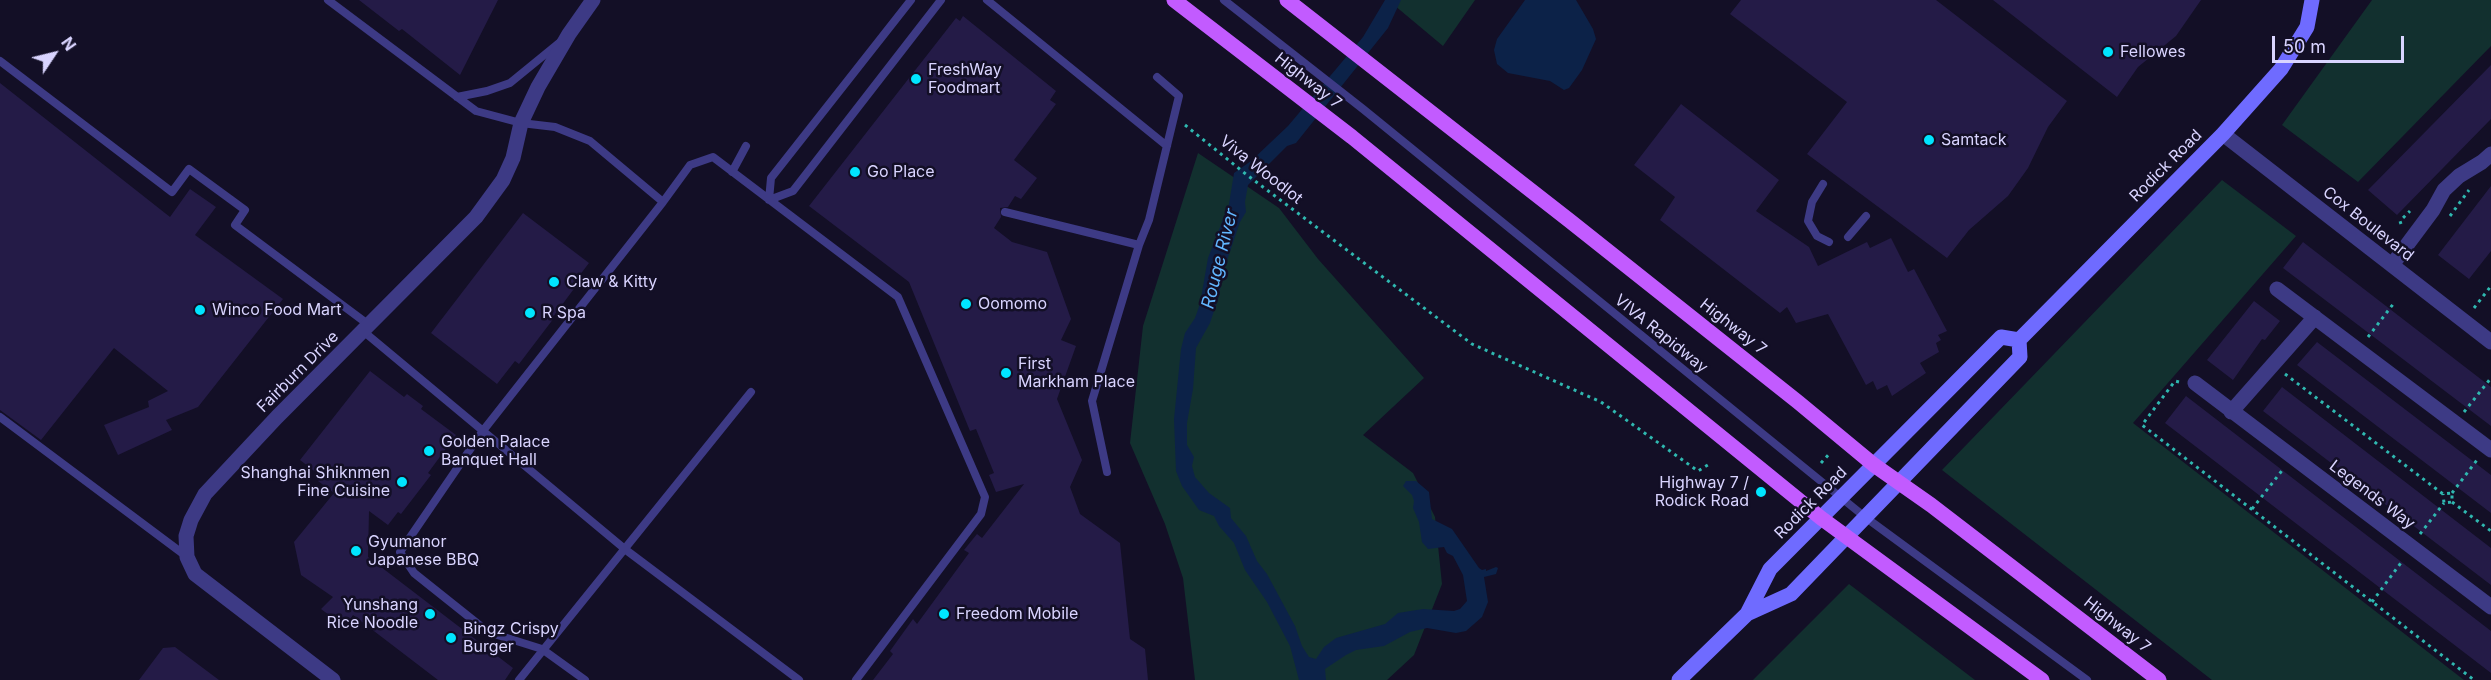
<!DOCTYPE html>
<html>
<head>
<meta charset="utf-8">
<style>
	body { margin:0 }
	#map { position:relative; width:2491px; height:680px; overflow:hidden; background:#130f26; font-family:Inter,sans-serif }
	canvas { display:block }
	.north { position:absolute; left:24px; top:24px; width:60px; height:60px; -webkit-text-stroke:4px #130f26; paint-order:stroke; rotate:55deg; font-size:16px; font-weight:700; line-height:24px; text-align:center; color:#d9d4ff }
	.north::after { content:''; display:block; margin:auto; width:21px; height:27px; background:#d9d4ff; clip-path:polygon(50% 0,100% 100%,50% 72%,0 100%) }
	.scale { position:absolute; left:2272px; top:36px; width:132px; height:27px; box-sizing:border-box; border:3px solid #d9d4ff; border-top:0; padding-left:8px; font-size:18px; line-height:21px; white-space:nowrap; color:#d9d4ff; -webkit-text-stroke:4px #130f26; paint-order:stroke }
</style>
</head>
<body>
<div id="map">
<canvas width="2491" height="680"></canvas>
<div class="north">N</div>
<div class="scale">50 m</div>
</div>
<script>
const ctx = document.querySelector('canvas').getContext('2d');
ctx.lineJoin = 'round';
function fill(path, color) { ctx.fillStyle = color; ctx.fill(path, 'evenodd'); }
const poly = rows => new Path2D(rows.map(r => 'M' + r).join(''));
function stroke(path, color, width, dash) { ctx.strokeStyle = color; ctx.lineWidth = width; ctx.lineCap = dash ? 'butt' : 'round'; ctx.setLineDash(dash || []); ctx.stroke(path); }
function label(font, color, halo, rows, align = 'center') {
  ctx.font = font + ' Inter,sans-serif'; ctx.lineWidth = 5; ctx.setLineDash([]); ctx.textBaseline = 'middle'; ctx.strokeStyle = halo; ctx.fillStyle = color; for (const [text, x, y, turn = 0] of rows) {
    ctx.save(); ctx.translate(x, y); ctx.rotate((+turn || 0) * Math.PI / 180); ctx.textAlign = isNaN(turn) ? turn : align; if (halo) ctx.strokeText(text, 0, 0); ctx.fillText(text, 0, 0); ctx.restore();
  }
}
fill(poly([
	[1388,0,1475,0,1443,46],
	[2372,0,2491,0,2491,46,2358,182,2282,125],
	[1198,153,1279,208,1318,259,1424,378,1363,435,1413,473,1435,517,1442,584,1414,655,1387,680,1195,680,1183,578,1165,524,1130,443,1143,326],
	[2222,180,2296,236,2133,423,2464,680,2212,680,1942,470],
	[1849,584,1975,680,1753,680]
]), '#12302f');
fill(poly([
	[1385,0,1401,0,1388,28,1296,143,1287,146,1248,185,1245,202,1246,212,1240,222,1223,272,1219,296,1210,323,1196,348,1193,389,1187,423,1187,445,1194,457,1192,466,1195,477,1209,493,1230,508,1231,518,1246,536,1257,561,1267,574,1295,626,1302,646,1309,657,1316,659,1324,647,1336,638,1385,624,1398,613,1423,609,1454,611,1460,609,1467,601,1463,575,1453,556,1447,553,1444,547,1428,549,1422,542,1419,522,1413,508,1414,501,1412,495,1403,486,1406,481,1416,481,1429,492,1432,519,1452,529,1479,568,1482,570,1486,569,1486,571,1496,567,1498,568,1496,574,1484,577,1488,602,1482,617,1466,631,1456,633,1427,628,1410,632,1384,646,1356,650,1346,655,1325,669,1326,680,1299,680,1290,646,1267,602,1245,570,1234,543,1219,526,1214,516,1199,510,1182,486,1176,471,1174,419,1181,349,1185,333,1195,318,1200,304,1208,258,1229,204,1234,173,1251,161,1288,126,1363,37],
	[1525,0,1576,0,1593,29,1596,39,1582,70,1569,88,1564,90,1550,81,1508,73,1497,64,1494,50,1497,39]
]), '#0c2248');
fill(poly([
	[359,0,498,0,460,75,402,29,399,31],
	[1741,0,1936,0,2067,101,2048,127,2028,168,2008,196,1969,230,1947,258,1807,154,1847,102,1730,14],
	[1993,0,2201,0,2176,36,2138,67,2117,97],
	[963,16,1056,91,1050,100,1056,104,1014,160,1037,178,1021,199,1015,196,1008,207,1000,208,1001,217,994,228,1012,242,1047,252,1071,319,1061,340,1076,346,1057,399,1082,460,1070,487,1080,514,1120,543,1130,639,1145,649,1148,680,873,680,893,654,890,651,913,619,917,624,969,553,964,550,977,534,982,538,1024,484,996,492,989,475,994,473,976,429,970,431,909,282,809,206,956,18,960,21],
	[2491,65,2491,119,2397,215,2368,190],
	[0,83,170,217,190,189,216,207,195,235,283,299,198,407,166,420,172,430,118,455,104,425,149,407,148,401,168,391,114,348,41,440,0,410],
	[1681,104,1779,180,1756,211,1809,247,1818,266,1867,242,1870,248,1891,238,1908,272,1914,269,1947,331,1938,335,1941,340,1936,343,1939,352,1920,363,1926,373,1892,396,1887,385,1877,390,1873,381,1866,385,1828,314,1796,323,1787,307,1780,313,1660,220,1675,197,1634,165],
	[2491,186,2491,251,2469,279,2438,255],
	[523,213,589,263,573,284,576,286,553,317,554,318,519,364,515,361,497,384,431,333],
	[2303,242,2491,387,2491,426,2283,268],
	[2254,301,2280,321,2265,340,2262,339,2233,380,2207,360],
	[2317,342,2491,475,2491,513,2297,365],
	[370,371,404,397,407,394,423,406,421,409,456,435,428,473,431,475,401,514,398,512,388,525,369,511,368,557,513,668,505,680,438,680,353,615,345,627,321,609,333,597,301,575,294,542,334,493,318,481,322,477,300,460],
	[2282,387,2491,548,2491,585,2263,411],
	[2186,396,2491,631,2491,673,2165,423],
	[175,647,219,680,139,680,163,648]
]), '#241b47');
stroke(poly([
	[1185,125,1247,175,1472,344,1601,402,1698,471,1711,463],
	[2450,216,2469,190],
	[2401,224,2400,221,2410,211],
	[2474,308,2491,286],
	[2368,337,2394,303],
	[2285,374,2443,494,2452,493,2452,502,2444,503,2443,494],
	[2179,382,2175,381,2142,425,2474,680],
	[2464,412,2491,378],
	[1821,463,1830,453],
	[2452,493,2477,460],
	[2452,502,2491,531],
	[2252,509,2284,468],
	[2420,534,2444,503],
	[2372,602,2403,560]
]), '#2fb8b0', 3, [3, 4.5]);
stroke(poly([
	[328,0,476,111,521,123,555,127,590,141,663,202],
	[911,0,771,178,769,200,793,191,941,0],
	[987,0,1167,146],
	[1224,0,1363,109,1865,517,2087,680],
	[0,61,172,192,189,169,245,210,235,225,369,325],
	[457,97,487,91,510,83,559,43],
	[732,172,746,146],
	[1823,184,1812,202,1808,221,1817,236,1829,242],
	[1005,212,1139,245,1149,220,1179,96,1157,77],
	[1848,237,1866,216],
	[363,331,626,550,799,680],
	[0,417,186,556],
	[1107,472,1092,401,1139,245],
	[519,680,751,392],
	[585,680,542,649,488,632,414,573,400,552,482,432,663,202,690,165,713,157,898,297,985,497,981,514,856,680]
]), '#3d3a85', 8);
stroke(poly([
	[2223,134,2491,342],
	[2392,265,2433,210,2444,190,2459,176,2482,162,2491,154],
	[2277,289,2491,450],
	[2195,383,2491,607],
	[2231,412,2315,317],
	[333,680,195,574,187,557,186,536,191,520,205,494,277,417,476,217,503,180,513,158,521,123,538,87,569,34,593,0]
]), '#3d3a85', 15);
stroke(poly([
	[1747,614,1791,594,2020,357,2019,340,2223,134,2281,69,2307,27,2312,0],
	[1679,680,1747,614,1770,569,2001,337,2019,340]
]), '#6f6bff', 15);
stroke(poly([
	[1174,0,1352,137,1821,518,2042,680],
	[1287,0,1570,221,1798,402,1874,465,1931,505,2159,680]
]), '#c25bff', 15);
for (const [x, y, r, color] of [
	[2108,52,6,"#00e5ff"],
	[916,79,6,"#00e5ff"],
	[1929,140,6,"#00e5ff"],
	[855,172,6,"#00e5ff"],
	[554,282,6,"#00e5ff"],
	[966,304,6,"#00e5ff"],
	[200,310,6,"#00e5ff"],
	[530,313,6,"#00e5ff"],
	[1006,373,6,"#00e5ff"],
	[429,451,6,"#00e5ff"],
	[402,482,6,"#00e5ff"],
	[1761,492,6,"#00e5ff"],
	[356,551,6,"#00e5ff"],
	[430,614,6,"#00e5ff"],
	[944,614,6,"#00e5ff"],
	[451,638,6,"#00e5ff"]
]) { const dot = new Path2D(); dot.arc(x, y, r, 0, 2 * Math.PI); ctx.fillStyle = color; ctx.fill(dot); stroke(dot, '#130f26', 2); }
label('16px', '#d9d4ff', '#130f26', [
	["Fellowes",2120,52],
	["FreshWay",928,70],
	["Foodmart",928,88],
	["Samtack",1941,140],
	["Go Place",867,172],
	["Claw & Kitty",566,282],
	["Oomomo",978,304],
	["Winco Food Mart",212,310],
	["R Spa",542,313],
	["First",1018,364],
	["Markham Place",1018,382],
	["Golden Palace",441,442],
	["Banquet Hall",441,460],
	["Shanghai Shiknmen",390,473,"right"],
	["Fine Cuisine",390,491,"right"],
	["Highway 7 /",1749,483,"right"],
	["Rodick Road",1749,501,"right"],
	["Gyumanor",368,542],
	["Japanese BBQ",368,560],
	["Yunshang",418,605,"right"],
	["Rice Noodle",418,623,"right"],
	["Freedom Mobile",956,614],
	["Bingz Crispy",463,629],
	["Burger",463,647]
], 'left');
label('16px', '#d9d4ff', '#130f26', [
	["Highway 7",1308,81,38],
	["Rodick Road",2166,166,-45],
	["Viva Woodlot",1261,170,38],
	["Cox Boulevard",2368,224,38],
	["Highway 7",1733,327,38],
	["VIVA Rapidway",1661,334,39],
	["Fairburn Drive",298,372,-45],
	["Legends Way",2372,495,37],
	["Rodick Road",1811,503,-45],
	["Highway 7",2117,625,38]
]);
label('italic 18px', '#62b6ff', '#130f26', [
	["Rouge River",1220,259,-76]
]);
</script>
</body>
</html>
